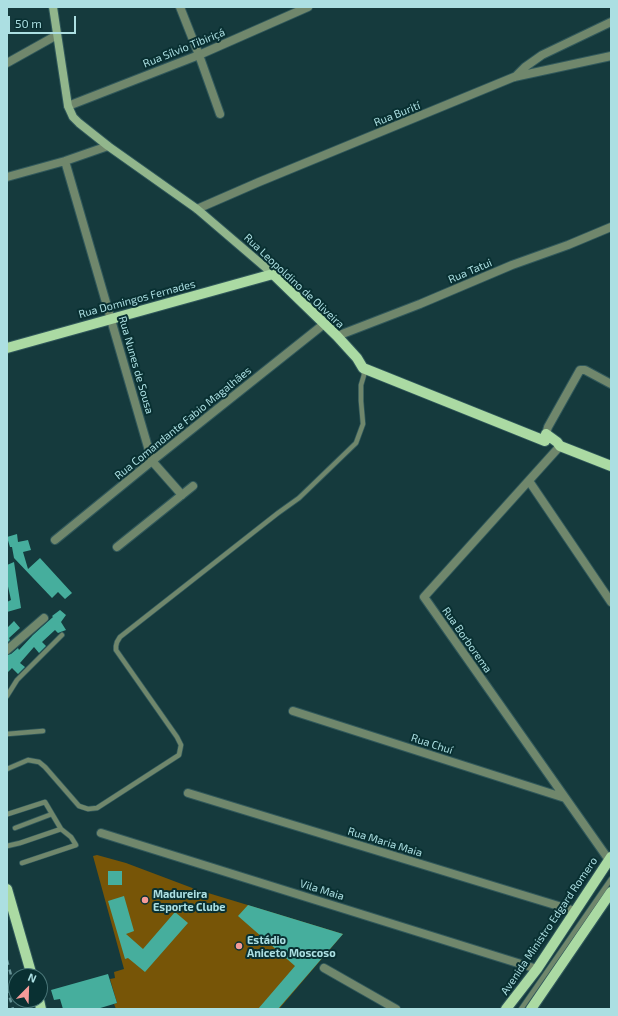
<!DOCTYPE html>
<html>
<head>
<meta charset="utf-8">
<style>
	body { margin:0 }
	#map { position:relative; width:618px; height:1016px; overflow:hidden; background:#153a3d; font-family:"Exo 2",sans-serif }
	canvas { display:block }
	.frame { position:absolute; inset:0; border:8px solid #acdfe2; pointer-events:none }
	.north { position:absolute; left:8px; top:968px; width:40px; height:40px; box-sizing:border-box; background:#093032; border:1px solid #4a7678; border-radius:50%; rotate:23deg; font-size:11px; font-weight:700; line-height:16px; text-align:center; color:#acdfe2 }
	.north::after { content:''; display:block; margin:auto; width:14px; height:18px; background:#f59b99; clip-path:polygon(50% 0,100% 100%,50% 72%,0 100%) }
	.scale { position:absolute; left:8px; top:16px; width:68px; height:18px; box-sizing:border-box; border:2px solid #acdfe2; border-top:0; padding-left:5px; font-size:12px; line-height:14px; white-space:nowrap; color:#acdfe2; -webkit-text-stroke:3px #093032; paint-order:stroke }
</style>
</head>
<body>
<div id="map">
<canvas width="618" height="1016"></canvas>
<div class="frame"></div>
<div class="north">N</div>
<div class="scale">50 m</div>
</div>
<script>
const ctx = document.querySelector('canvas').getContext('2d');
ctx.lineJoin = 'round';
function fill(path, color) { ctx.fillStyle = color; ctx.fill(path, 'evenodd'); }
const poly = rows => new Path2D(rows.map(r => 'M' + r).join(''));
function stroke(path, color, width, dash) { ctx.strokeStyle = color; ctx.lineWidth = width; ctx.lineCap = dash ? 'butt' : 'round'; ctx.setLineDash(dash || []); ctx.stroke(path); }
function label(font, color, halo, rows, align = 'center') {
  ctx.font = font + ' "Exo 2",sans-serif'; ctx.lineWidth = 4; ctx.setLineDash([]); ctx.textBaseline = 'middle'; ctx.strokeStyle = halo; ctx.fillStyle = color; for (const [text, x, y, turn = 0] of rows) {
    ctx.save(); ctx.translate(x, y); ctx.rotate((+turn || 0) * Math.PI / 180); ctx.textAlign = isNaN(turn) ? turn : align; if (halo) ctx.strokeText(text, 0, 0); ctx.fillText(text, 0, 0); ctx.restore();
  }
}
fill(poly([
	[97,855,126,863,195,889,343,934,279,1009,116,1009,114,1004,117,1003,110,979,115,978,114,972,124,969,93,856]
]), '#775507');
fill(poly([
	[17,534,18,542,28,540,31,550,23,552,28,569,40,558,72,593,65,599,58,592,52,598,14,558,12,547,10,547,7,537],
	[14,562,21,608,7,612,7,602,11,600,7,582,7,565],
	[60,610,66,615,61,622,66,630,58,633,55,630,42,642,46,646,39,653,34,647,20,663,25,667,18,674,12,668,7,673,7,655,11,654,18,648,19,650,33,635,53,617,52,616],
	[14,621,20,628,9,638,10,640,7,643,7,628],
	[108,871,122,871,122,885,108,885],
	[124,896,134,931,126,934,143,949,175,912,188,923,145,972,128,958,125,959,108,901],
	[248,905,343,934,278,1009,258,1009,295,966,238,916],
	[108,974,117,1003,97,1009,63,1009,60,999,54,1000,51,990]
]), '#46ae9d');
const lane = poly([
	[7,696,17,680,62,635],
	[7,734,43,731],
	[7,769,28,760,39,762,45,767,79,806,88,809,97,808,179,755,181,745,177,737,116,650,116,646,117,642,120,637,278,513,299,498,356,443,363,424,361,401,361,385,364,375,363,368],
	[8,814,45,802,61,829],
	[15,828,52,814],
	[7,846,20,843,61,829,71,837,76,845,22,863],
	[521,1009,611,879]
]);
const street = poly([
	[180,7,199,55,220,114],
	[7,63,57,35],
	[515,77,525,67,542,55,611,22],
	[68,106,199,55,308,7],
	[65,161,152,461,182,495],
	[7,177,65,161,108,146],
	[197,209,259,182,514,77,611,56],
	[337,336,420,304,512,265,568,245,611,227],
	[546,434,548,427,580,370,585,370,611,384],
	[560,446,424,597,609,860],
	[529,481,611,602],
	[55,540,152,461,324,324],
	[117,547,193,486],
	[7,650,44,618],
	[293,711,565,798],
	[188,793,575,911],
	[101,833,537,969],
	[324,968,396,1009]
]);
const secondary = poly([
	[53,7,68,106,73,117,79,123,108,146,197,209,273,274]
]);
const primary = poly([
	[7,348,273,274,337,336,357,358,363,368,545,441,546,434,557,442,560,446,611,466],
	[7,889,32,976],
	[39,1000,41,1009],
	[506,1009,537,969,611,857],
	[531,1009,611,892]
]);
stroke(lane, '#30585b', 6);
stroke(street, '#30585b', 10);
stroke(secondary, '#30585b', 10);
stroke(primary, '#30585b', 12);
stroke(lane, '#70876c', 4.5);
stroke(street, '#70876c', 8);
stroke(secondary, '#92b68c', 8);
stroke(primary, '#abdaa3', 10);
stroke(poly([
	[7,960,16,994],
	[7,988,13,1009],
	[18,1000,21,1009]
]), '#689598', 2.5, [5, 5]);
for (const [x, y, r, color] of [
	[145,900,4,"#f59b99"],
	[239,946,4,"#f59b99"]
]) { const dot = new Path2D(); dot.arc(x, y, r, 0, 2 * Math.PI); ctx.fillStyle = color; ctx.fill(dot); stroke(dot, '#093032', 1.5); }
label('11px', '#acdfe2', '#093032', [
	["Rua Sílvio Tibiriçá",184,48,-22],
	["Rua Burití",397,114,-22],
	["Rua Tatui",470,271,-23],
	["Rua Leopoldino de Oliveira",294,281,43],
	["Rua Domingos Fernades",137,299,-15],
	["Rua Nunes de Sousa",136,365,74],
	["Rua Comandante Fabio Magalhães",183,423,-39],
	["Rua Borborema",467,640,55],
	["Rua Chuí",432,744,18],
	["Rua Maria Maia",385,842,17],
	["Vila Maia",322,890,17],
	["Avenida Ministro Edgard Romero",549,926,-56]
]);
label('bold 11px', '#acdfe2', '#093032', [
	["Madureira",153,894],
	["Esporte Clube",153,907],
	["Estádio",247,940],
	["Aniceto Moscoso",247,953]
], 'left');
</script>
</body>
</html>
